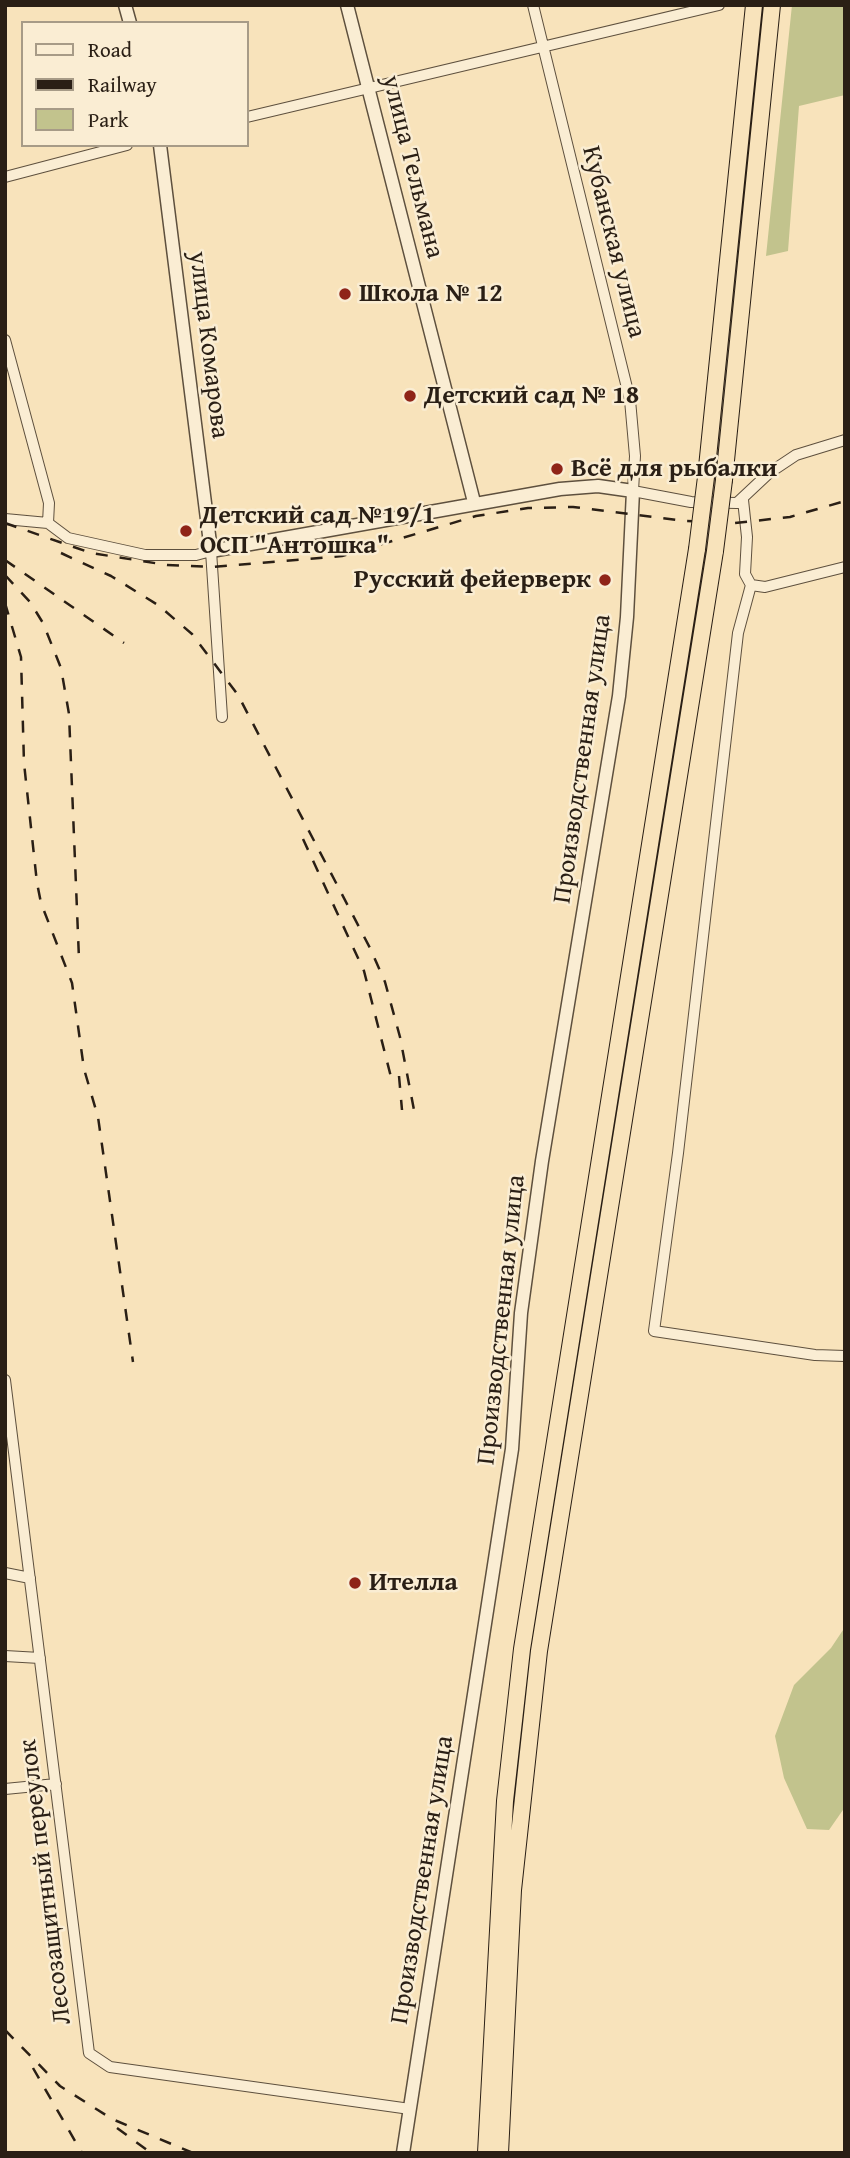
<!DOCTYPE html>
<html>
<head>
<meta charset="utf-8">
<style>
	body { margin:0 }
	#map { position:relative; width:850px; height:2158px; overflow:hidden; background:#f8e3bb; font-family:"Gentium Book Plus",serif }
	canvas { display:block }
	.frame { position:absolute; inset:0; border:7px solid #2a1f15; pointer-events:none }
	.legend { position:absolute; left:21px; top:21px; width:228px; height:126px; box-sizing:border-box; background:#faedd3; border:2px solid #a79b87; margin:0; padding:9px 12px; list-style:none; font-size:21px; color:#2a1f15 }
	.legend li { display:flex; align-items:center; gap:14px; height:35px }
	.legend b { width:35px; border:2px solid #a79b87 }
</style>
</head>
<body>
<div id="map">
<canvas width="850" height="2158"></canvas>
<div class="frame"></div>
<ul class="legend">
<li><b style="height:9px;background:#faedd3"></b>Road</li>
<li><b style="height:9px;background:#2a1f15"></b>Railway</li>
<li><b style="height:19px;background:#c2c38d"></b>Park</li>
</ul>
</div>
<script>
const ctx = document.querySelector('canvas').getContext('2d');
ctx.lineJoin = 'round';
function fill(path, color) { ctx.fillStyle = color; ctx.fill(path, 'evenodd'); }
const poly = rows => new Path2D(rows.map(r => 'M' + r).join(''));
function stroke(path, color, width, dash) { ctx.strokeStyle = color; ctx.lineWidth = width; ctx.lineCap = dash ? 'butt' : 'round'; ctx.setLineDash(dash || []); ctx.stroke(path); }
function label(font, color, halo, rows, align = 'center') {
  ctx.font = font + ' "Gentium Book Plus",serif'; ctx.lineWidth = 5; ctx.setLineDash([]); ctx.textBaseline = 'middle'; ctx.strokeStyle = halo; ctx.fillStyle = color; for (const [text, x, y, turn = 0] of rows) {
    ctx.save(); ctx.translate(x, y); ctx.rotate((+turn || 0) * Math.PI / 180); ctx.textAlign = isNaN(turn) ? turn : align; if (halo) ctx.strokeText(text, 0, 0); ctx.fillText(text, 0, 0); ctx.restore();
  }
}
fill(poly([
	[792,5,845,5,845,95,799,106,788,251,766,256],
	[845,1627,845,1807,829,1830,807,1829,784,1778,775,1736,794,1685,831,1648]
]), '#c2c38d');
const minor = poly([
	[533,5,630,400,635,456,633,491,691,502,737,503,769,473,796,455,845,440],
	[247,117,719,5],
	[5,177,127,145],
	[5,340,49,503,48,523],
	[743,500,747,537,745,574,751,585,738,633,678,1153,654,1331,815,1355,845,1356],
	[5,519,48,523,68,538,145,555,196,555,211,551,222,717],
	[751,585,765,587,845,567],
	[5,1380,89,2053,110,2067,410,2109],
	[5,1573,30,1578],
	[5,1656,40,1658],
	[5,1789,56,1784]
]);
const tertiary = poly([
	[125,5,130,23],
	[347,5,474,502],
	[160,145,211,551,560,489,598,486,633,491,627,617,619,696,542,1161,521,1313,512,1449,403,2153]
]);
const trunk = poly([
	[706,477,754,5],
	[724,480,772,5],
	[486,2153,505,1801,522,1649,697,549],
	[500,2153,513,1890,539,1651,715,551]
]);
stroke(minor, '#5e503e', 12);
stroke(tertiary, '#5e503e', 15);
stroke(trunk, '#2a1f15', 18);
stroke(minor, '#faedd3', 10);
stroke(tertiary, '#faedd3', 12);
stroke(trunk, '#f8e3bb', 16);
stroke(poly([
	[5,523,91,553,167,565,212,567,342,556,476,516,528,508,573,507,686,521,735,523,790,517,845,501],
	[61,553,111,576,158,605,192,634,238,695,370,948,385,982,400,1037,414,1110],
	[5,560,124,643],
	[5,575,30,602,43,623,61,668,69,714,79,959],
	[5,603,21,657,24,763,37,883,41,903,72,983,84,1069,98,1117,133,1362],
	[303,839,364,971,392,1081],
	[399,1076,402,1110],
	[5,2030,60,2086,112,2119,193,2153],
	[33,2068,82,2153],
	[117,2128,151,2153]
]), '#2a1f15', 2.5, [12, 12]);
const trunkBridge = poly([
	[697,549,706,477],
	[715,551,724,480]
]);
stroke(trunkBridge, '#2a1f15', 18, []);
stroke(trunkBridge, '#f8e3bb', 16);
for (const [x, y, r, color] of [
	[345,294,7,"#8f2418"],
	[410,396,7,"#8f2418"],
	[557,469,7,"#8f2418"],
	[186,531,7,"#8f2418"],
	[605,580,7,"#8f2418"],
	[355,1583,7,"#8f2418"]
]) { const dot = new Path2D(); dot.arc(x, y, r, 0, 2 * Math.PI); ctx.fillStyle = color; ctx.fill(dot); stroke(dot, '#faedd3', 2.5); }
label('26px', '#2a1f15', '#faedd3', [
	["улица Тельмана",412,167,76],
	["Кубанская улица",613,242,76],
	["улица Комарова",208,345,83],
	["Производственная улица",583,759,-82],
	["Производственная улица",502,1320,-84],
	["Производственная улица",423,1880,-81],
	["Лесозащитный переулок",46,1882,-97]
]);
label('bold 26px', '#2a1f15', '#faedd3', [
	["Школа № 12",359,294],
	["Детский сад № 18",424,396],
	["Всё для рыбалки",571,469],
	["Детский сад №19/1",200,516],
	["ОСП \"Антошка\"",200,546],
	["Русский фейерверк",591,580,"right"],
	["Ителла",369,1583]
], 'left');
</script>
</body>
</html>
